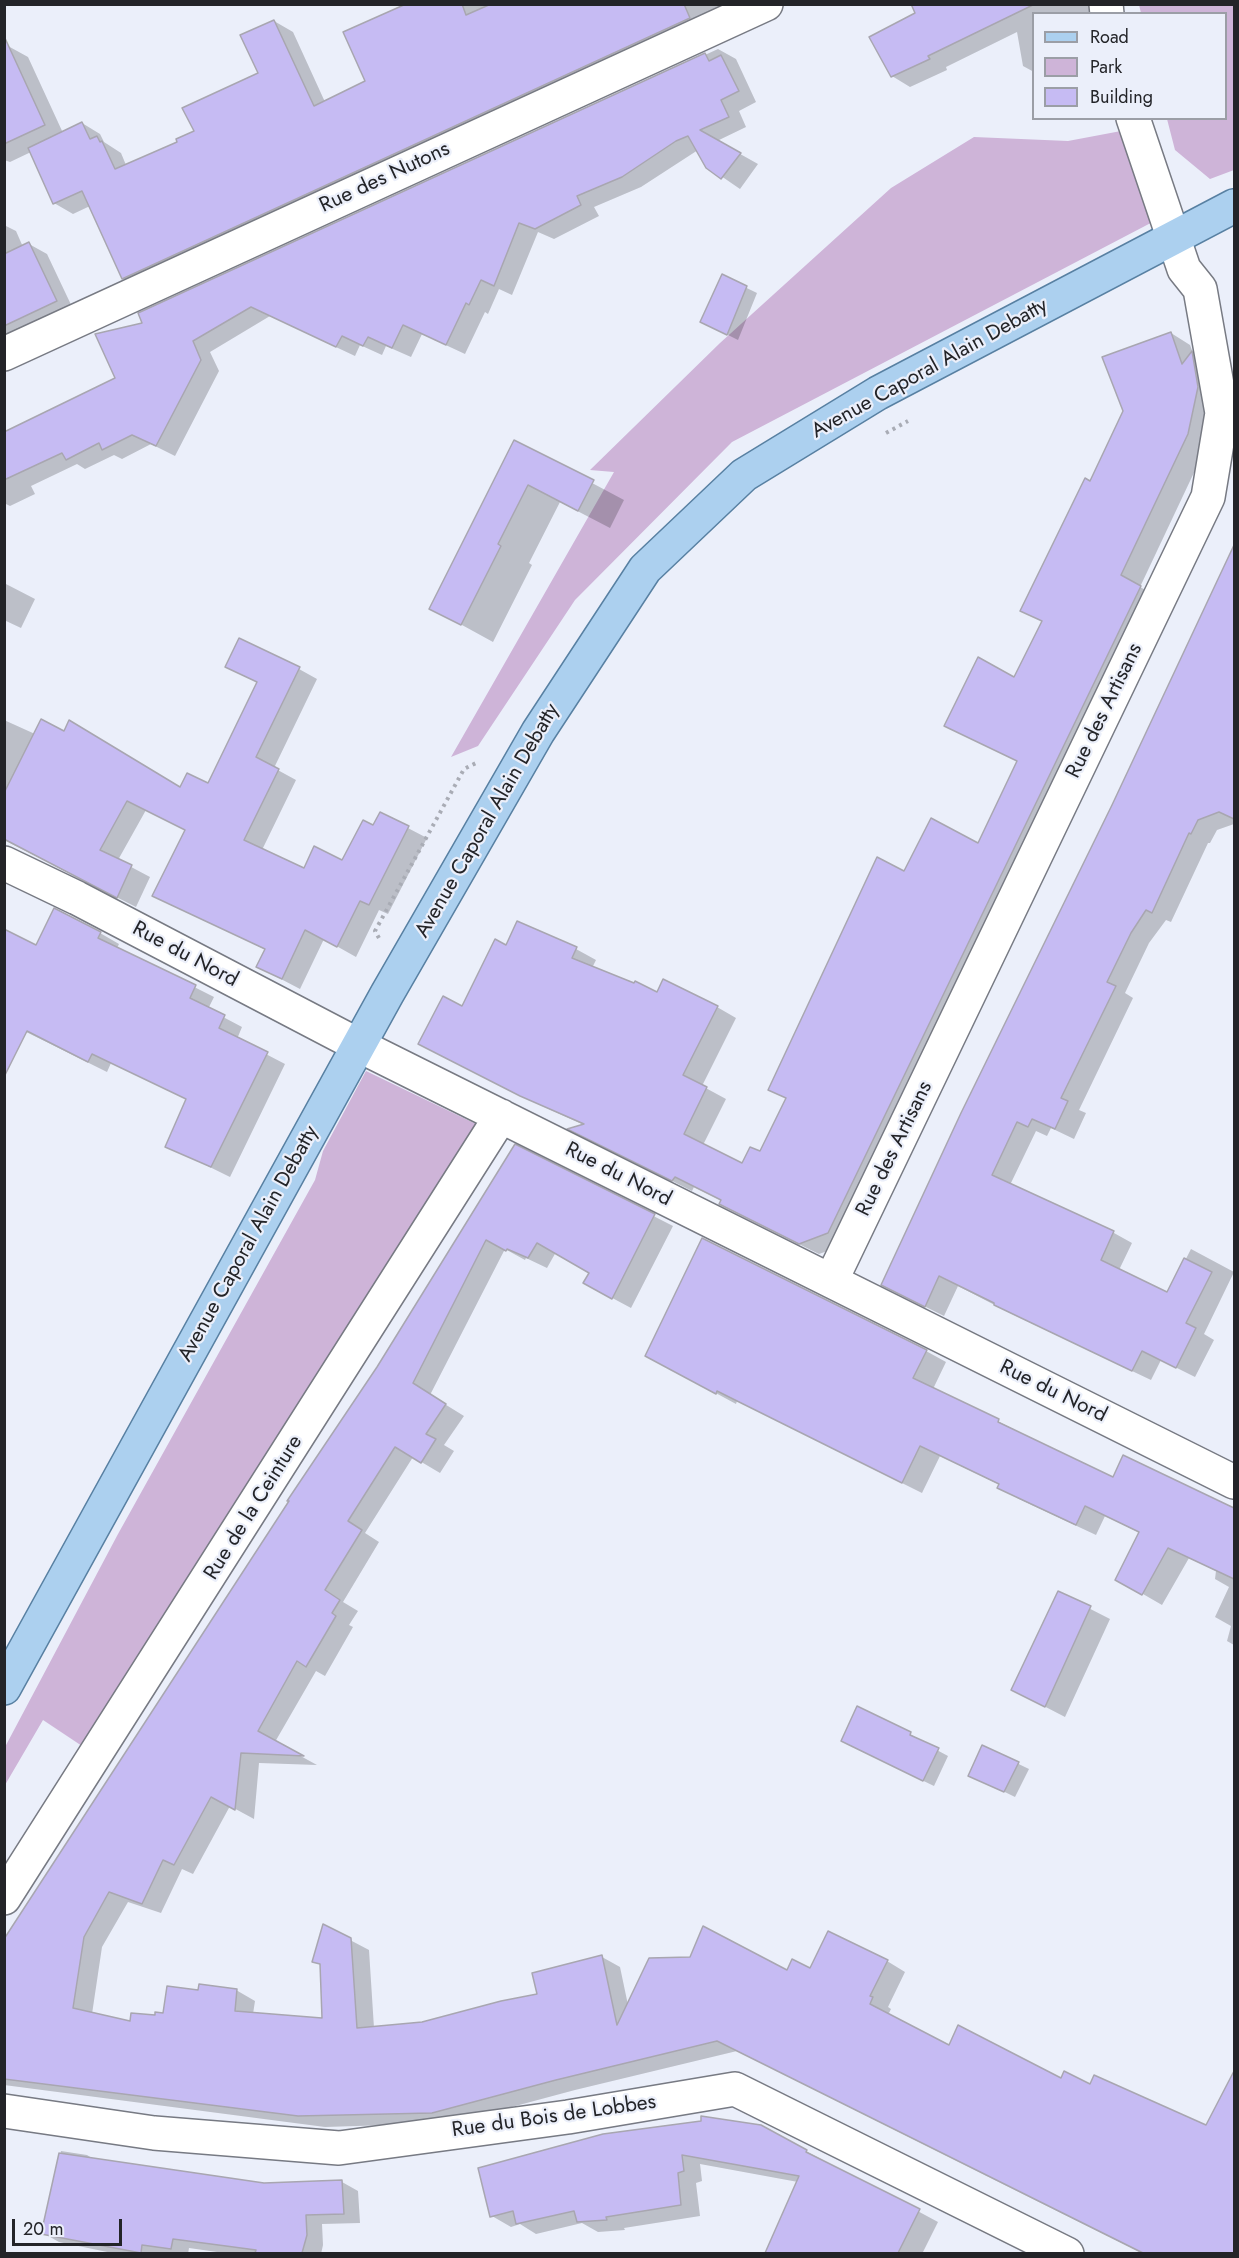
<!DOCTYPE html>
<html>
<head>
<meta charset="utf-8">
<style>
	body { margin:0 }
	#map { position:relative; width:1239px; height:2258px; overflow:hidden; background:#ebeffa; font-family:Jost,sans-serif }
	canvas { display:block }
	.frame { position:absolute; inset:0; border:6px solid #232428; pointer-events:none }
	.legend { position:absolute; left:1032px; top:12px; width:195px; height:108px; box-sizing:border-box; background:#ebeffa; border:2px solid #9b9ea6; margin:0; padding:8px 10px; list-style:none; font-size:18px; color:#232428 }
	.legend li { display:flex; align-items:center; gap:12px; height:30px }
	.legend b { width:30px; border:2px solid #9b9ea6 }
	.scale { position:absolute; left:12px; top:2219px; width:110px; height:27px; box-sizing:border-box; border:3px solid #232428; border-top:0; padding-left:8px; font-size:18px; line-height:21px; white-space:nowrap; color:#232428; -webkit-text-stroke:4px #ebeffa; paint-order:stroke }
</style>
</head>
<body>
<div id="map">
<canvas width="1239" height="2258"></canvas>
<div class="frame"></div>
<ul class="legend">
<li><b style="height:8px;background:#acd0ef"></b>Road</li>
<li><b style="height:16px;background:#ceb4d8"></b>Park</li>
<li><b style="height:16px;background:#c6bbf3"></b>Building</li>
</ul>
<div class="scale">20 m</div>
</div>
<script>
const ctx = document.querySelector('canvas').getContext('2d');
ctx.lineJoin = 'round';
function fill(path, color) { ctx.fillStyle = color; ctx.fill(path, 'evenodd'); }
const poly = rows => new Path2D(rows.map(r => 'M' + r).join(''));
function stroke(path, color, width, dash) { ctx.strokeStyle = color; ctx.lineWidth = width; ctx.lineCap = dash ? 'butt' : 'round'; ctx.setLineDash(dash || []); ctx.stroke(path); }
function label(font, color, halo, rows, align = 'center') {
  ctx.font = font + ' Jost,sans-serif'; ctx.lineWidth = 4.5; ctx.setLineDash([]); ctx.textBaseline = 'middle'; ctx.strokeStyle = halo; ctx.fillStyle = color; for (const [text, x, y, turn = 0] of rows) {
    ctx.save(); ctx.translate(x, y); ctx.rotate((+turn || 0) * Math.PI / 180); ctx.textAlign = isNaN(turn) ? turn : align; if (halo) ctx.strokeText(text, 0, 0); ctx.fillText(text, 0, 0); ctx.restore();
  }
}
fill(poly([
	[1139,5,1234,5,1234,170,1210,179,1175,150,1167,119,1226,118,1226,14,1141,13],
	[1137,128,1166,215,732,442,575,600,478,746,451,757,614,472,590,470,720,343,891,188,974,137,1068,141],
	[366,1071,476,1124,463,1154,91,1752,43,1720,5,1785,5,1747,118,1534,315,1180,323,1151]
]), '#ceb4d8');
fill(poly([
	[410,4,752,4,142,289,123,278,90,206,73,214,54,203,31,152,10,162,4,160,4,48,8,46,28,57,63,133,82,123,100,134,104,142,121,153,126,165,179,142,196,132,260,74,274,21,293,32,325,102,367,82],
	[913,4,1110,4,1107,14,1034,14,1034,72,1023,66,1017,32,946,67,947,70,910,87,892,76,917,13],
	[718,49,736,59,756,102,739,111,746,127,717,141,758,164,740,189,708,167,698,150,641,187,594,207,599,216,554,239,538,232,512,295,499,289,488,314,485,312,465,354,422,334,411,357,386,346,382,355,360,345,355,356,270,316,210,352,219,371,175,456,151,444,122,459,114,455,85,469,77,464,31,486,35,494,10,506,4,503,4,433,117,378,144,324,140,314],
	[4,225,16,231,23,247,29,244,47,254,74,311,4,343],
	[722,276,757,293,738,340,712,327],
	[1171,333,1190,345,1193,353,1211,364,1207,445,1140,587,1160,598,847,1244,819,1254,740,1215,721,1203,722,1201,694,1187,692,1191,589,1139,584,1125,542,1106,439,1055,463,1008,507,947,518,923,576,949,596,960,592,968,658,994,717,1007,736,1018,702,1086,726,1099,703,1145,743,1165,760,1153,787,1099,770,1089,904,873,979,845,1019,762,946,725,1015,679,1043,622,1021,610],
	[515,442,624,500,610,528,560,502,529,563,532,565,493,642,431,608],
	[1234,550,1234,824,1217,830,1210,843,1208,843,1171,922,1166,920,1149,943,1125,993,1133,998,1079,1110,1086,1113,1074,1139,1051,1128,1047,1136,1036,1131,1010,1185,1114,1233,1132,1243,1119,1270,1168,1294,1191,1249,1234,1272,1204,1334,1214,1340,1195,1377,1161,1360,1151,1380,1014,1315,958,1286,944,1316,902,1295,1113,805],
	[4,583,35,599,21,628,4,620],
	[227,666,299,669,317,679,274,768,296,780,262,850,304,870,343,862,374,827,381,814,427,838,388,914,379,910,356,957,324,939,300,989,258,967,266,950,154,895,187,831,146,810,118,860,150,877,136,907,4,840,4,720,35,734,181,789,209,785,258,683],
	[100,933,119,944,117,948,214,997,208,1009,242,1027,237,1039,285,1064,230,1177,167,1146,188,1100,111,1063,107,1072,4,1021,36,947],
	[516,1146,673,1226,631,1308,603,1293,591,1272,556,1252,547,1268,526,1258,525,1260,505,1249,430,1395,464,1416,444,1445,454,1451,440,1473,413,1457,365,1533,379,1542,343,1602,358,1611,349,1625,353,1627,325,1676,316,1671,275,1742,317,1765,259,1763,254,1819,230,1806,193,1874,182,1869,161,1913,128,1902,102,1947,92,2014,132,2023,164,2015,200,1992,236,1990,255,2001,253,2014,323,2020,322,1966,314,1961,350,1940,369,1950,374,2028,422,2024,538,1996,602,1957,620,1967,628,2005,788,1972,887,1961,905,1972,888,2007,891,2009,888,2015,949,2047,1061,2080,1091,2086,1207,2127,1234,2075,1234,2254,1143,2254,737,2051,575,2090,452,2123,325,2127,4,2085,4,1944,378,1367],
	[926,1351,946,1362,933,1389,1114,1479,1124,1457,1234,1510,1234,1645,1227,1641,1231,1626,1215,1617,1229,1587,1215,1579,1216,1571,1189,1558,1162,1605,1117,1579,1140,1533,1105,1516,1096,1535,1019,1499,999,1487,1000,1485,940,1456,922,1493,737,1401,736,1404,666,1366],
	[1059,1593,1110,1619,1065,1717,1013,1690],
	[910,1734,921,1740,920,1741,948,1756,934,1786,853,1747],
	[983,1747,1029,1769,1015,1797,970,1775],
	[603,2135,806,2151,938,2222,922,2254,783,2254,770,2246,798,2182,700,2164,702,2181,696,2183,700,2216,624,2228,625,2230,598,2232,582,2223,536,2234,520,2224,511,2227,492,2216],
	[61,2151,87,2155,95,2160,264,2185,342,2182,358,2191,360,2223,322,2224,323,2245,321,2254,231,2254,189,2248,188,2254,117,2254,59,2242,43,2233]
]), '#0003');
const building = poly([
	[406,4,462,4,466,15,491,4,684,4,690,18,122,279,82,191,53,204,28,148,82,122,90,139,97,136,100,142,102,141,115,169,177,142,176,139,194,131,182,108,258,73,240,35,274,20,314,106,365,81,343,32,406,4],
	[911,4,1035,4,928,56,930,59,891,77,869,37,915,13,911,4],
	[4,36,45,125,4,144,4,36],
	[705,53,709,61,721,55,739,91,721,100,729,117,700,130,741,153,721,179,706,168,688,136,676,141,622,177,577,196,581,205,535,229,519,223,494,286,481,280,469,305,466,303,446,345,403,325,392,348,368,337,363,346,342,336,336,347,251,307,193,341,201,360,156,446,132,435,102,450,99,443,66,460,62,453,4,480,4,432,115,378,95,334,142,323,138,313,705,53],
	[29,242,57,301,4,326,4,254,29,242],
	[722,274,747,286,727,335,700,322,722,274],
	[1171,332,1182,364,1192,351,1198,387,1188,434,1121,575,1141,586,828,1233,799,1244,719,1204,721,1200,675,1177,672,1181,567,1129,584,1124,520,1096,418,1044,443,996,462,1006,495,939,506,945,517,921,577,947,572,958,634,983,635,981,657,992,663,979,718,1006,683,1075,707,1087,684,1134,742,1163,750,1147,760,1151,786,1098,768,1090,877,857,904,871,931,818,978,843,1017,761,944,726,978,657,1014,677,1042,621,1020,611,1085,478,1090,481,1123,411,1102,357,1171,332],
	[514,440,594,480,578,511,528,485,498,544,501,546,461,625,429,609,514,440],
	[1234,545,1234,819,1219,812,1198,820,1191,834,1189,833,1152,913,1146,910,1131,933,1107,982,1116,986,1061,1098,1068,1101,1055,1129,1032,1119,1028,1127,1017,1122,992,1175,1114,1231,1101,1260,1167,1292,1184,1258,1212,1272,1186,1323,1196,1328,1176,1368,1142,1351,1132,1371,994,1305,994,1303,939,1276,925,1307,881,1285,961,1113,1112,805,1234,545],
	[239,638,300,667,256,757,279,769,244,840,304,868,314,846,342,860,363,820,373,825,380,812,409,826,369,905,360,901,337,947,305,930,282,979,256,967,265,949,152,896,185,830,127,801,100,850,132,865,117,898,4,839,4,793,41,719,64,731,69,720,180,787,187,773,208,783,257,682,225,667,239,638],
	[54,908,101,932,98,938,196,985,190,998,225,1015,219,1028,268,1052,211,1167,165,1147,186,1099,92,1054,88,1062,27,1031,4,1077,4,929,36,945,54,908],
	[515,1144,655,1214,612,1299,583,1283,589,1273,537,1243,528,1258,507,1249,506,1251,486,1240,413,1383,446,1404,426,1434,436,1439,421,1463,395,1447,348,1521,362,1530,325,1590,340,1600,332,1613,336,1616,306,1667,297,1661,258,1731,304,1756,241,1753,235,1810,211,1797,174,1865,163,1860,142,1904,109,1892,84,1937,73,2008,130,2021,131,2013,155,2015,155,2012,163,2013,167,1986,198,1990,199,1984,237,1989,235,2011,322,2018,320,1964,312,1962,323,1924,351,1938,357,2028,422,2022,501,2001,537,1994,532,1973,602,1955,617,2025,649,1958,690,1957,703,1926,787,1970,792,1959,810,1968,828,1931,888,1960,870,1996,873,1997,870,2004,949,2045,958,2025,1061,2078,1064,2071,1090,2084,1094,2075,1206,2125,1234,2071,1234,2253,1143,2253,717,2041,556,2080,432,2113,298,2116,4,2079,4,1939,289,1501,287,1501,377,1367,515,1144],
	[702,1238,927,1350,913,1378,999,1419,998,1422,1113,1477,1123,1455,1234,1508,1234,1579,1168,1548,1142,1595,1115,1580,1139,1532,1085,1506,1076,1525,997,1488,999,1484,920,1446,902,1483,717,1391,716,1394,645,1356,702,1238],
	[1058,1591,1091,1606,1045,1707,1011,1690,1058,1591],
	[857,1706,911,1732,910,1735,939,1748,923,1781,841,1741,857,1706],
	[982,1745,1019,1762,1004,1792,968,1776,982,1745],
	[701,2116,761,2125,807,2150,806,2152,920,2209,898,2253,765,2253,799,2176,682,2155,684,2171,678,2173,681,2205,606,2217,607,2220,577,2222,574,2211,516,2224,513,2211,490,2217,478,2168,603,2134,701,2121,701,2116],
	[59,2153,264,2183,342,2180,344,2214,306,2215,307,2235,302,2253,255,2253,256,2250,173,2239,171,2249,142,2245,141,2253,41,2234,59,2153]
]);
fill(building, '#c6bbf3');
stroke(building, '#a8a6b0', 1.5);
const minor = poly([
	[1106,4,1107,14],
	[4,354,766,4],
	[4,863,77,898,358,1045,1234,1482],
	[831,1281,1208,497,1222,413,1200,289,1184,269,1133,118],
	[4,1898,501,1116],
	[4,2111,154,2133,339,2148,568,2117,735,2089,1067,2254]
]);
const major = poly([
	[4,1688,387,994,538,732,645,569,744,475,878,393,1234,206]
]);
stroke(minor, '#777a83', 36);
stroke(major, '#5880a2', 36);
stroke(poly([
	[886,433,908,421],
	[379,938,375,931,464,769,478,762]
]), '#a9acb5', 4, [3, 4.5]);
stroke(minor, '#fff', 33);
stroke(major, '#acd0ef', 33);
label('21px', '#232428', '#ebeffa', [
	["Rue des Nutons",385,178,-25],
	["Avenue Caporal Alain Debatty",930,369,-29],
	["Rue des Artisans",1105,711,-64],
	["Avenue Caporal Alain Debatty",488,821,-60],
	["Rue du Nord",185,955,28],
	["Rue des Artisans",895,1149,-64],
	["Rue du Nord",618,1175,27],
	["Avenue Caporal Alain Debatty",249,1244,-61],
	["Rue du Nord",1053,1392,26],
	["Rue de la Ceinture",254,1508,-58],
	["Rue du Bois de Lobbes",554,2117,-8]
]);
</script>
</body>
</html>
